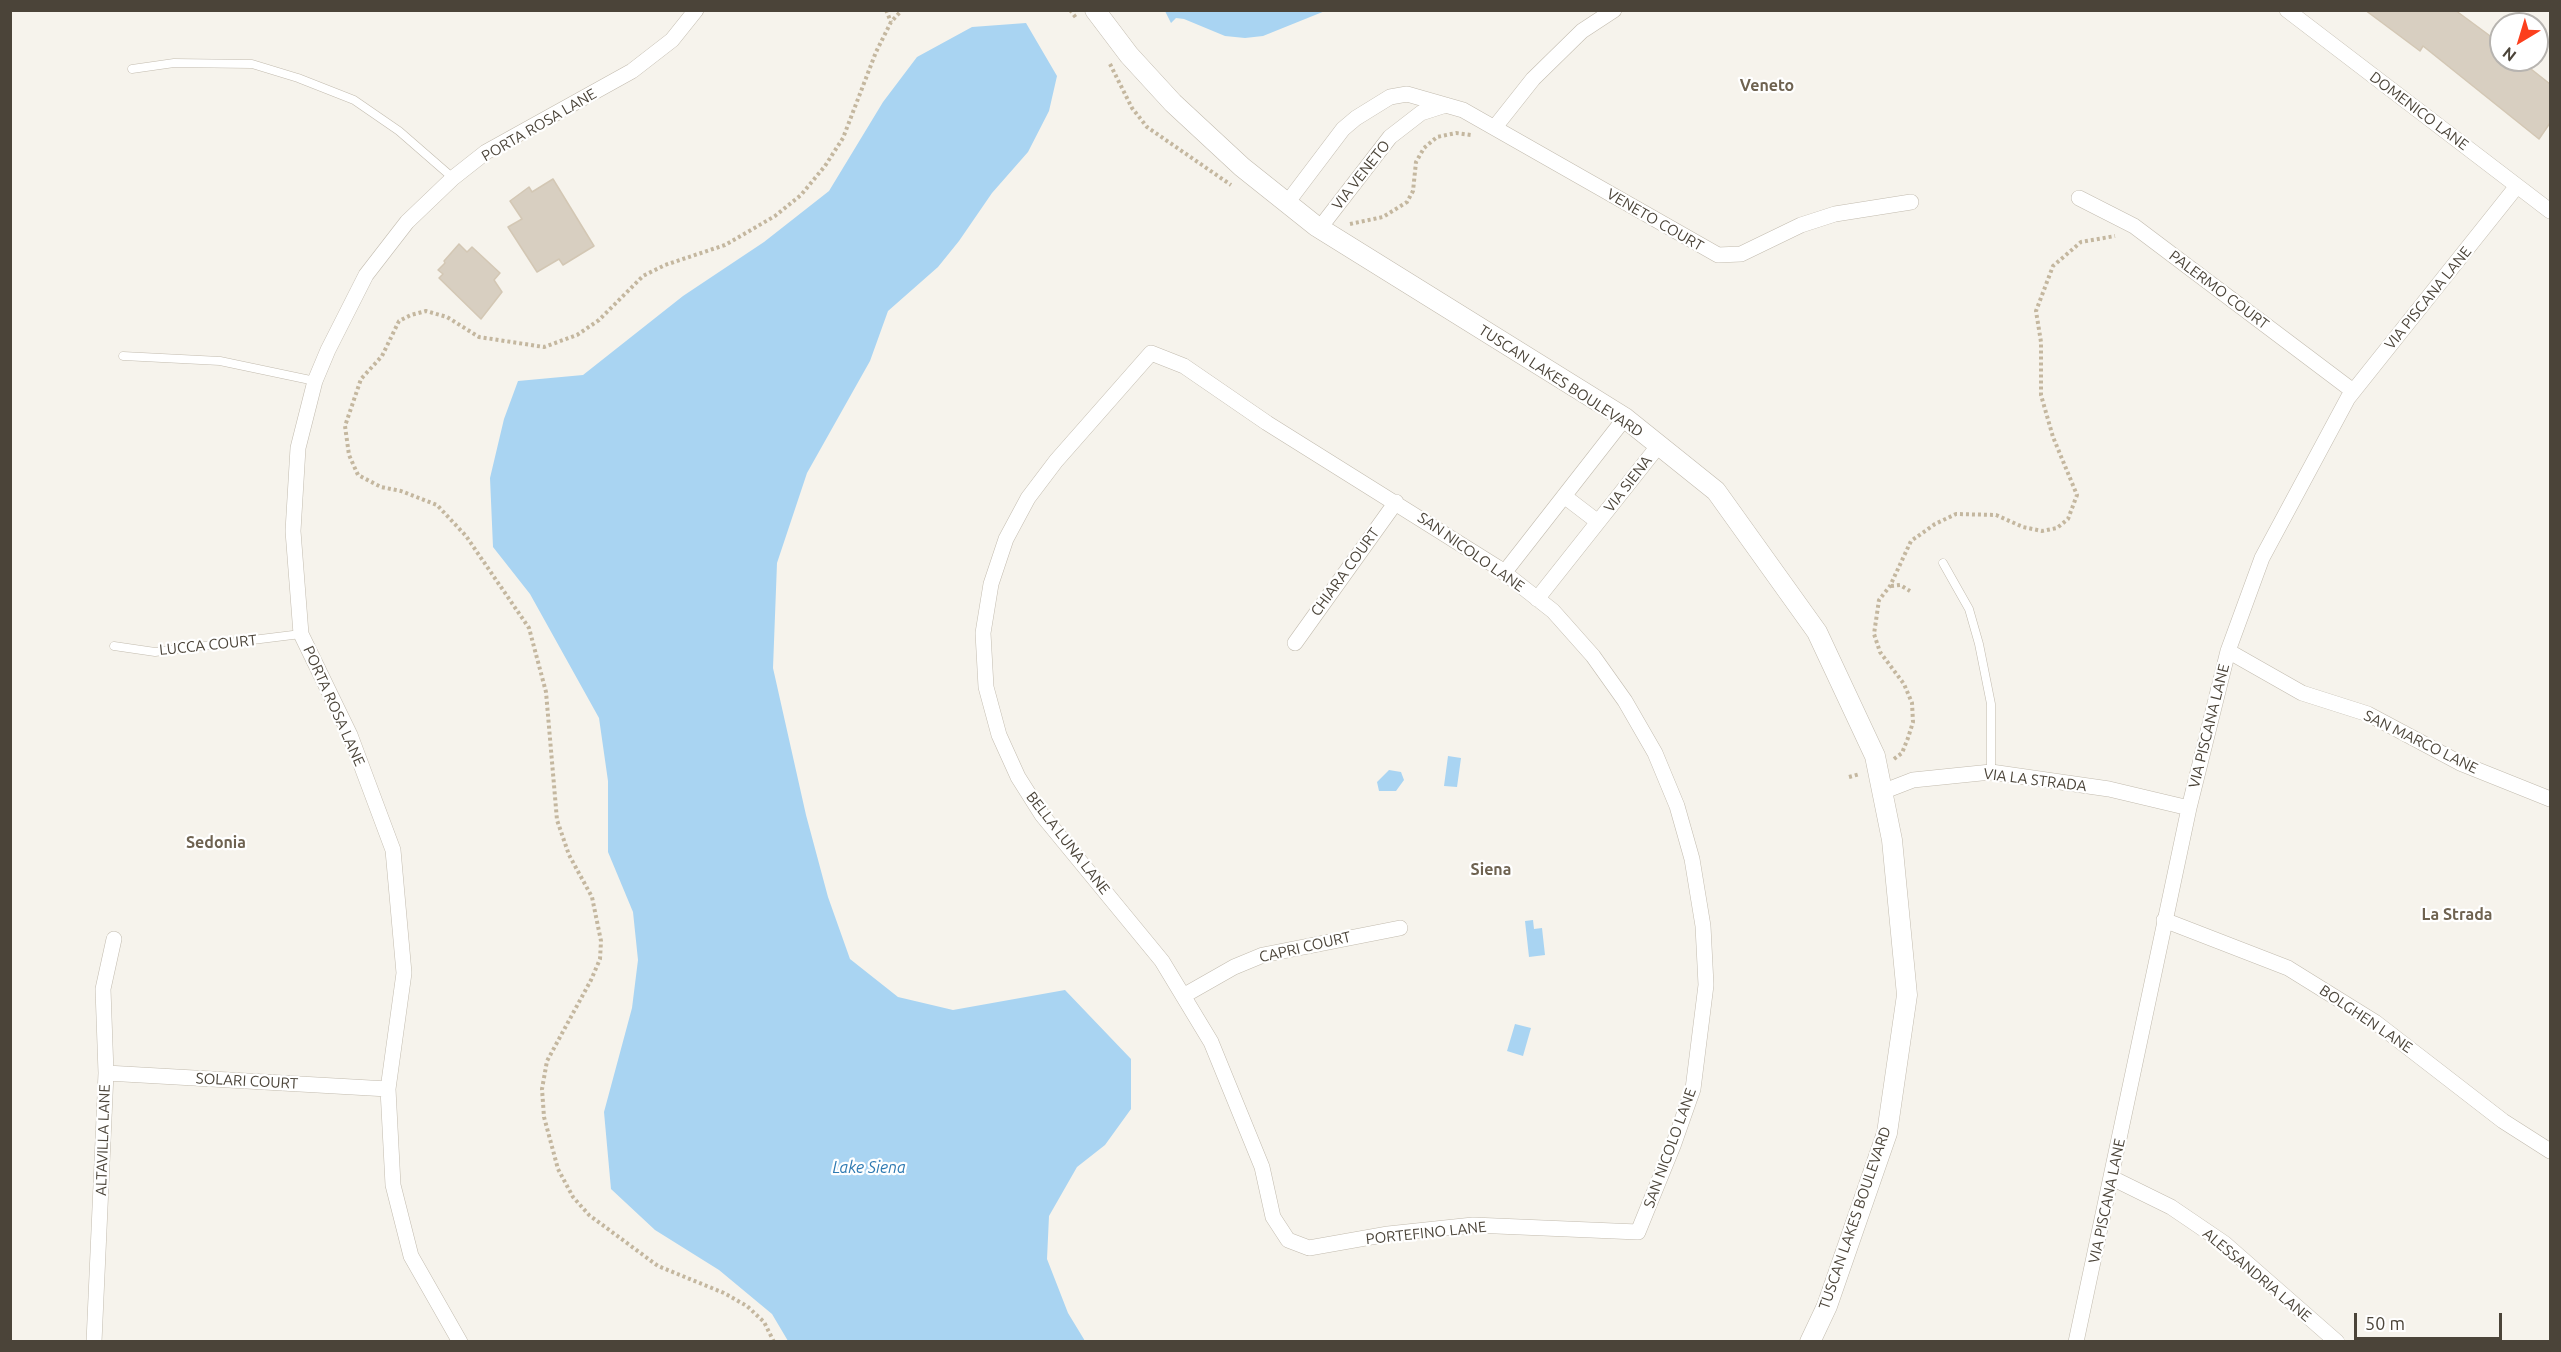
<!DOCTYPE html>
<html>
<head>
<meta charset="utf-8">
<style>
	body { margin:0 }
	#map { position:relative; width:2561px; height:1352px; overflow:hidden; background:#f6f3ec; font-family:Ubuntu,sans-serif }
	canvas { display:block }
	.frame { position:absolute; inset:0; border:12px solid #4b4439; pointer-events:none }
	.north { position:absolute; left:2489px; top:12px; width:60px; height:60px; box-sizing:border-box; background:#fff; border:2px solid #b7b4b0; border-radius:50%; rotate:218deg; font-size:16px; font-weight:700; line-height:24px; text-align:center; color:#4b4439 }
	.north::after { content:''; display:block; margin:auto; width:21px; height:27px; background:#fc3f1d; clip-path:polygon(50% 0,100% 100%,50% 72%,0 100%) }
	.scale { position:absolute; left:2354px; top:1313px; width:148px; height:27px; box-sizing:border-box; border:3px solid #4b4439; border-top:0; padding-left:8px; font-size:18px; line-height:21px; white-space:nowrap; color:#4b4439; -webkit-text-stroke:4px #fff; paint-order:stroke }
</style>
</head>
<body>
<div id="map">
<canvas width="2561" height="1352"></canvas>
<div class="frame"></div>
<div class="north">N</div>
<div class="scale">50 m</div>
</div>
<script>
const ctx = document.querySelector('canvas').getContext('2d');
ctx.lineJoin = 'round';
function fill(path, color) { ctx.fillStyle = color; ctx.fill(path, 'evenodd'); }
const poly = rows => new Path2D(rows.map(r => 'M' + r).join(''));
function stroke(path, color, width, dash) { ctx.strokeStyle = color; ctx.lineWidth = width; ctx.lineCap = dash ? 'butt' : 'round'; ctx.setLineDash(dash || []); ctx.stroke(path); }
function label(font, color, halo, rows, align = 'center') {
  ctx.font = font + ' Ubuntu,sans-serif'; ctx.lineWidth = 4.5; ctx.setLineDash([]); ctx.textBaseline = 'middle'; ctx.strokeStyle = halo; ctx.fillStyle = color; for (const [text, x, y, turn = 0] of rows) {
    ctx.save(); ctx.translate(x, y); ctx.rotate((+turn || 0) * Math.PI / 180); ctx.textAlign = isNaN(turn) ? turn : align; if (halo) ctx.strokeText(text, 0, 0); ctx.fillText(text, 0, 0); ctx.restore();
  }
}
fill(poly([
	[1165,11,1325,11,1263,36,1245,38,1225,36,1184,19,1176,18,1171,23],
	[1026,23,1057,76,1049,111,1028,152,992,193,959,241,938,267,888,311,870,361,807,473,777,563,773,668,806,815,828,897,850,959,898,997,953,1010,1065,990,1131,1059,1131,1109,1105,1145,1077,1167,1049,1216,1047,1259,1068,1313,1085,1341,788,1341,772,1314,719,1270,655,1230,611,1189,604,1112,632,1008,638,960,633,912,608,852,608,781,599,718,530,594,493,547,490,478,504,419,518,381,583,375,683,296,764,242,829,191,883,102,917,57,972,27],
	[1448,756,1461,758,1457,787,1444,786],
	[1389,770,1401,772,1404,780,1396,791,1379,791,1377,782],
	[1533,920,1534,929,1542,928,1545,955,1529,957,1525,921],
	[1515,1024,1531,1028,1523,1056,1507,1051]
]), '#a9d4f2');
const building = poly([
	[2365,10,2455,10,2501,44,2501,60,2538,60,2531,69,2550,84,2550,123,2539,139,2423,46,2420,51,2365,10],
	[553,179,594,246,563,265,559,259,537,272,508,227,522,219,510,201,529,187,532,192,553,179],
	[459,244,467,252,472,247,500,273,494,280,502,292,481,319,439,278,443,274,438,270,445,263,444,261,459,244]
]);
fill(building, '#d8cfc1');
stroke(building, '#d3c7b4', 1.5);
const service = poly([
	[132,69,174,63,252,64,298,78,354,100,399,131,453,178],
	[123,356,220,361,315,381],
	[1943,563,1969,609,1979,644,1991,704,1991,772],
	[114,646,155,652,301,634]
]);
const minor = poly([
	[2287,10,2550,211],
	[1495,127,1533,79,1582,31,1614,10],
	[2079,198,2134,226,2353,391],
	[1287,203,1343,129,1356,118,1390,97,1407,94,1463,110,1718,255,1741,254,1801,225,1835,214,1911,202],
	[1319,229,1390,137,1421,113,1446,105],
	[1151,353,1184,366,1267,423,1497,567,1553,611,1593,656,1625,701,1655,753,1677,806,1692,859,1703,926,1706,985,1693,1089,1673,1146,1638,1232,1473,1225,1388,1234,1309,1248,1288,1240,1273,1217,1262,1167,1211,1042,1162,961,1042,815,1018,777,999,735,986,687,983,633,991,584,1006,539,1028,498,1056,461,1151,353],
	[1564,496,1598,522],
	[1504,573,1625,418],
	[1537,599,1659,445],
	[1295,643,1396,502],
	[2228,651,2302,693,2368,714,2460,763,2550,799],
	[1882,792,1913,780,1991,772,2109,789,2189,808],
	[2164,920,2288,968,2375,1022,2503,1121,2550,1151],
	[1183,996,1234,967,1263,955,1400,928],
	[106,1073,388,1089],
	[2112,1178,2171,1207,2224,1243,2337,1342],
	[94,1342,106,1073,103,989,114,939],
	[460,1342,411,1256,393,1185,388,1089,404,973,393,850,350,735,301,634,293,531,298,448,315,381,328,350,366,275,407,222,453,178,486,152,632,71,672,40,696,10],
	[2076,1342,2189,808,2228,651,2262,558,2348,398,2517,186]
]);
const tertiary = poly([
	[1095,10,1129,55,1173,103,1242,167,1316,226,1625,418,1716,491,1817,632,1875,756,1892,840,1907,995,1887,1133,1827,1306,1810,1342]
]);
stroke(service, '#c2bbae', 9);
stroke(minor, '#c2bbae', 16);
stroke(tertiary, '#c2bbae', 21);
stroke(poly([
	[886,10,891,22],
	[1070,10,1077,19],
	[1110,64,1132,108,1147,127,1231,185],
	[1350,224,1383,217,1407,202,1413,191,1416,162,1424,148,1437,137,1456,133,1471,135],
	[1891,586,1900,585,1910,591],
	[1894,759,1902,753,1908,738,1913,722,1912,703,1904,684,1880,652,1874,634,1879,600,1890,586,1911,541,1935,524,1956,514,1996,515,2023,527,2042,531,2057,528,2068,519,2077,495,2053,437,2041,395,2041,342,2036,311,2053,266,2081,242,2115,236],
	[1849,777,1860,774],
	[774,1342,764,1322,747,1306,724,1293,658,1266,589,1215,573,1197,558,1169,544,1117,542,1089,547,1061,591,980,600,959,601,941,592,897,569,855,557,820,546,692,529,628,466,536,437,505,401,491,381,487,358,475,349,455,345,426,361,379,382,356,399,321,411,315,426,311,447,317,479,337,544,347,577,335,599,320,643,276,665,265,725,245,775,216,801,195,825,166,843,138,876,52,891,22,902,10]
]), '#c4b79f', 4, [3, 3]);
stroke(service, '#fff', 8);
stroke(minor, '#fff', 15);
stroke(tertiary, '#fff', 20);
label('15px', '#4b4439', '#fff', [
	["DOMENICO LANE",2419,111,37],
	["PORTA ROSA LANE",539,125,-30],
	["VIA VENETO",1361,175,-52],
	["VENETO COURT",1655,220,30],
	["PALERMO COURT",2219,290,37],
	["VIA PISCANA LANE",2428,298,-51],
	["TUSCAN LAKES BOULEVARD",1561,381,33],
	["VIA SIENA",1628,484,-52],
	["SAN NICOLO LANE",1471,552,35],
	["CHIARA COURT",1345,572,-54],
	["LUCCA COURT",208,645,-6],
	["PORTA ROSA LANE",334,706,66],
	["VIA PISCANA LANE",2209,726,-76],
	["SAN MARCO LANE",2421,742,26],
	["VIA LA STRADA",2035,780,7],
	["BELLA LUNA LANE",1068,843,52],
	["CAPRI COURT",1305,947,-13],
	["BOLGHEN LANE",2366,1019,34],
	["SOLARI COURT",247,1081,3],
	["ALTAVILLA LANE",103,1140,-88],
	["SAN NICOLO LANE",1670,1148,-70],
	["VIA PISCANA LANE",2107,1201,-78],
	["TUSCAN LAKES BOULEVARD",1855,1218,-71],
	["PORTEFINO LANE",1426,1233,-6],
	["ALESSANDRIA LANE",2257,1275,40]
]);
label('bold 16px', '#6e6250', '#fff', [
	["Veneto",1767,86],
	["Sedonia",216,843],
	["Siena",1491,870],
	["La Strada",2457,915]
]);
label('italic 16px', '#2e7ab2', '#fff', [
	["Lake Siena",869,1168]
]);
</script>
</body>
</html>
